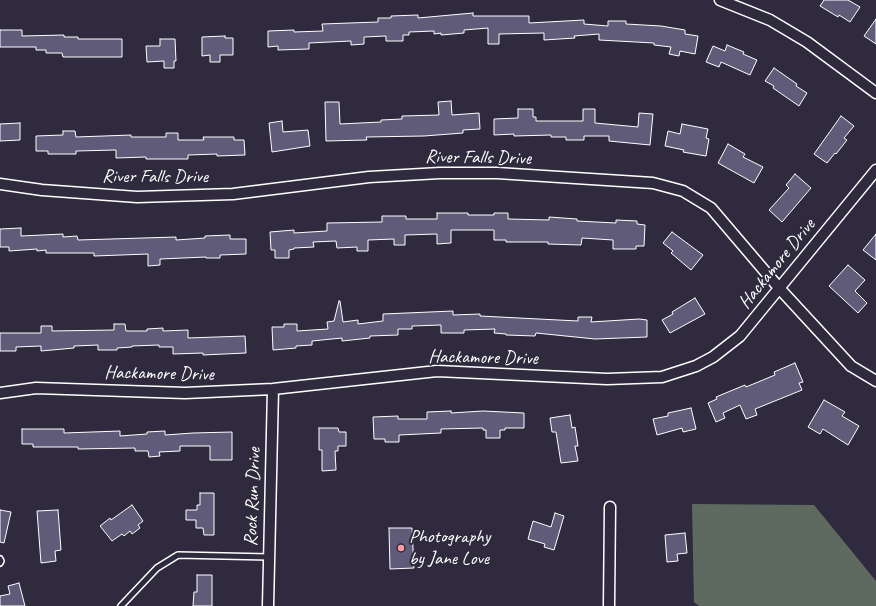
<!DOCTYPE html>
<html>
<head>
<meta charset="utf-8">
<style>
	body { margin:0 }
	canvas { display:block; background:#2f2a3d }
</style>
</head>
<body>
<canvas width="876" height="606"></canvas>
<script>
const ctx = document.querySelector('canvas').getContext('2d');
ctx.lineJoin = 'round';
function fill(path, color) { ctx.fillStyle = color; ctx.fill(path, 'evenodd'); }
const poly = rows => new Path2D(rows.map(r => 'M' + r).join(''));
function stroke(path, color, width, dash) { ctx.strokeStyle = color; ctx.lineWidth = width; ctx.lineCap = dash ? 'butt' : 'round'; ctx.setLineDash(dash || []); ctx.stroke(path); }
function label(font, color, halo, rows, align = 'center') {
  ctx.font = font + ' Caveat,sans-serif'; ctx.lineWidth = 4; ctx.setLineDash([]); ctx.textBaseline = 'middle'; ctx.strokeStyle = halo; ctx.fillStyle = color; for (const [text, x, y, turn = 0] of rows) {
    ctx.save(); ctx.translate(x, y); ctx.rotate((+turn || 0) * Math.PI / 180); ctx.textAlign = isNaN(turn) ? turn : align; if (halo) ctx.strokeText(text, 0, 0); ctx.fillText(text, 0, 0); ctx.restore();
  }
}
fill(poly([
	[692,504,814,505,876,581,876,606,699,606,694,602]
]), '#5e6a5f');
const building = poly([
	[824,0,848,0,860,7,850,22,839,15,838,17,820,6,824,0],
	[473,13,473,16,529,16,529,23,584,20,584,24,608,26,608,21,626,21,626,24,661,26,685,30,685,34,698,36,695,54,680,51,679,56,669,54,671,47,654,45,654,43,599,40,599,34,574,36,575,38,544,40,544,33,499,34,499,44,488,44,488,28,464,30,464,33,441,35,441,33,434,34,434,31,409,32,409,35,403,35,403,41,386,41,386,36,364,37,364,44,351,45,351,41,309,43,309,49,278,50,278,46,268,47,268,31,294,30,294,32,323,31,322,24,378,22,378,18,391,18,391,16,418,15,418,18,473,13],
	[876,19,876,44,864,36,876,19],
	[0,30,22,30,22,36,64,35,64,37,78,37,78,39,122,39,122,57,63,57,62,53,46,53,46,50,36,50,36,47,0,47,0,30],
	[225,36,225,38,233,38,233,55,220,55,220,62,210,62,210,55,202,56,202,37,225,36],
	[160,39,175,39,176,61,174,61,174,68,164,68,164,61,147,62,146,46,160,46,160,39],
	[727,45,744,52,743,54,757,60,750,75,721,62,719,67,706,62,713,46,725,51,727,45],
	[774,68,797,84,796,86,807,93,799,106,773,88,774,86,765,81,774,68],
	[451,101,452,115,479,113,480,129,463,130,463,133,424,136,366,137,367,140,326,141,325,102,339,102,340,124,381,122,381,120,402,119,402,116,439,115,438,102,451,101],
	[518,109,533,109,533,117,536,117,536,121,583,121,583,109,595,109,595,123,638,127,639,113,653,114,650,145,609,141,609,136,584,136,584,140,566,140,566,137,551,137,551,135,514,136,514,134,494,135,494,119,518,118,518,109],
	[841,116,854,126,844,138,847,140,836,154,835,153,827,163,814,154,841,116],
	[282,121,283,132,308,130,310,146,272,152,269,123,282,121],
	[20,123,20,140,0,141,0,124,20,123],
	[682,124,708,129,706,138,709,139,706,156,683,152,684,150,665,146,668,131,680,134,682,124],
	[63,131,75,131,76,137,131,135,131,137,166,137,166,133,178,133,178,140,204,140,203,137,234,137,234,140,244,140,245,155,217,156,217,154,188,155,188,159,146,159,146,157,116,158,116,150,76,151,76,154,48,154,48,151,36,151,36,136,63,135,63,131],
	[728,144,745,154,743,157,763,167,754,183,718,163,728,144],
	[795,174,811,188,782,222,769,210,789,188,786,185,795,174],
	[437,213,468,213,468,215,494,215,494,213,508,213,508,219,549,220,549,217,577,219,577,221,616,223,616,220,637,221,637,224,645,225,644,246,636,246,636,249,613,249,613,240,582,238,581,245,548,244,548,242,506,242,506,240,494,240,494,230,451,230,451,243,437,244,437,234,405,235,405,245,394,245,394,239,368,240,368,251,357,251,357,247,337,248,336,241,313,242,314,247,294,248,294,249,289,250,289,258,275,258,275,250,271,250,270,232,294,230,294,233,327,231,327,223,382,222,382,216,406,216,406,219,437,219,437,213],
	[21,228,21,236,63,234,63,237,77,236,78,240,176,237,176,240,205,238,205,236,230,235,230,239,246,239,246,254,220,255,220,258,206,258,206,257,160,259,160,265,148,266,148,254,94,256,94,253,46,253,46,250,37,251,37,249,9,251,9,247,0,247,0,229,21,228],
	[672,232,703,255,691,270,671,253,673,251,663,243,672,232],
	[876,234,876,260,863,250,876,234],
	[848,265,865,280,855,291,867,303,858,313,829,286,848,265],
	[695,298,705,314,670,333,662,320,673,314,672,312,695,298],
	[339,301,340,301,343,322,358,320,358,324,383,321,383,314,453,311,453,315,480,314,480,316,578,321,578,317,592,317,591,322,639,319,647,320,647,337,595,339,536,333,535,336,506,335,506,334,494,333,495,329,464,330,464,333,441,333,441,325,412,326,412,329,398,329,398,335,370,336,370,338,342,341,342,338,312,341,312,345,296,346,296,348,273,350,272,327,284,327,284,324,297,324,297,331,328,329,327,322,334,321,339,301],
	[114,324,125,324,126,331,147,331,147,329,163,328,163,331,188,330,188,338,245,336,246,353,203,355,203,353,173,354,173,347,159,347,159,345,132,346,132,347,117,348,117,350,98,350,98,345,74,346,74,348,41,351,41,346,16,347,16,351,0,351,0,333,41,333,41,326,52,326,52,331,114,330,114,324],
	[795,363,803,382,799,383,802,390,755,409,757,415,746,419,740,405,723,413,725,418,716,422,708,403,717,399,716,397,745,385,746,387,775,375,774,372,795,363],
	[824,400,845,412,842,416,859,426,848,445,823,429,820,434,808,427,824,400],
	[691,408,696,429,683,432,682,428,657,435,653,419,668,416,668,413,691,408],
	[451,411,451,413,483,411,524,413,524,428,505,428,505,430,500,430,500,438,486,438,486,430,483,430,483,428,441,429,441,433,399,435,399,442,385,442,385,439,374,439,373,417,398,416,398,419,427,419,427,412,451,411],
	[570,415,572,428,575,427,578,446,575,446,578,461,561,463,556,432,552,432,550,418,570,415],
	[319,428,338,428,339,432,346,432,346,446,338,446,338,451,335,451,336,470,322,471,322,450,319,450,319,428],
	[22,429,64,429,64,433,120,431,120,436,147,434,147,432,165,431,165,435,193,433,232,432,232,460,210,460,210,446,180,446,180,451,159,452,160,456,149,457,148,451,135,451,135,448,78,449,78,447,33,447,33,444,22,444,22,429],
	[200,493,214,493,214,535,204,535,203,528,196,528,196,520,186,520,186,510,197,510,197,505,200,505,200,493],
	[132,505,143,521,138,525,140,528,132,534,130,531,124,536,122,534,112,541,100,526,110,518,111,520,132,505],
	[0,510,11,512,4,543,0,542,0,510],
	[58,510,61,550,55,551,56,561,41,563,37,511,58,510],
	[555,513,564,516,554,550,544,547,545,544,528,539,533,521,551,527,555,513],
	[389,528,412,528,414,568,390,569,389,528],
	[685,533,687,553,677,554,678,561,667,562,665,535,685,533],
	[197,575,212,575,212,606,193,606,194,592,197,592,197,575],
	[19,583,25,606,0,606,0,596,10,594,8,586,19,583]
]);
fill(building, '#605b79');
stroke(building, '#fff', 1);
const service = poly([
	[0,559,1,561,0,563],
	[121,606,157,568,178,555,269,557]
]);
const minor = poly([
	[720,0,770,20,807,42,876,93],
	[0,184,42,190,137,197,233,194,369,177,440,173,497,173,653,183,683,191,711,208,780,289,851,366,876,381],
	[0,393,36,388,185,393,273,389,437,371,607,379,662,377,696,366,713,357,740,336,876,170],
	[268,606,273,389],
	[609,606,610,507]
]);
stroke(service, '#fff', 8);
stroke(minor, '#fff', 13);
stroke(service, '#2f2a3d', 5);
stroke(minor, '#2f2a3d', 10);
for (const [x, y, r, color] of [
	[401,548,4,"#ff9aa2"]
]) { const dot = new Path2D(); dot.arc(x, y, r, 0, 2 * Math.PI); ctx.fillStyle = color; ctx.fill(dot); stroke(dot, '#2f2a3d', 1.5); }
label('19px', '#fff', '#2f2a3d', [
	["River Falls Drive",478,158,1],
	["River Falls Drive",155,177],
	["Hackamore Drive",777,264,-51],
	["Hackamore Drive",483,358,1],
	["Hackamore Drive",159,374,1],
	["Rock Run Drive",253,497,-88]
]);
label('19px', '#fff', '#2f2a3d', [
	["Photography",409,537],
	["by Jane Love",409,559]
], 'left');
</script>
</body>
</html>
